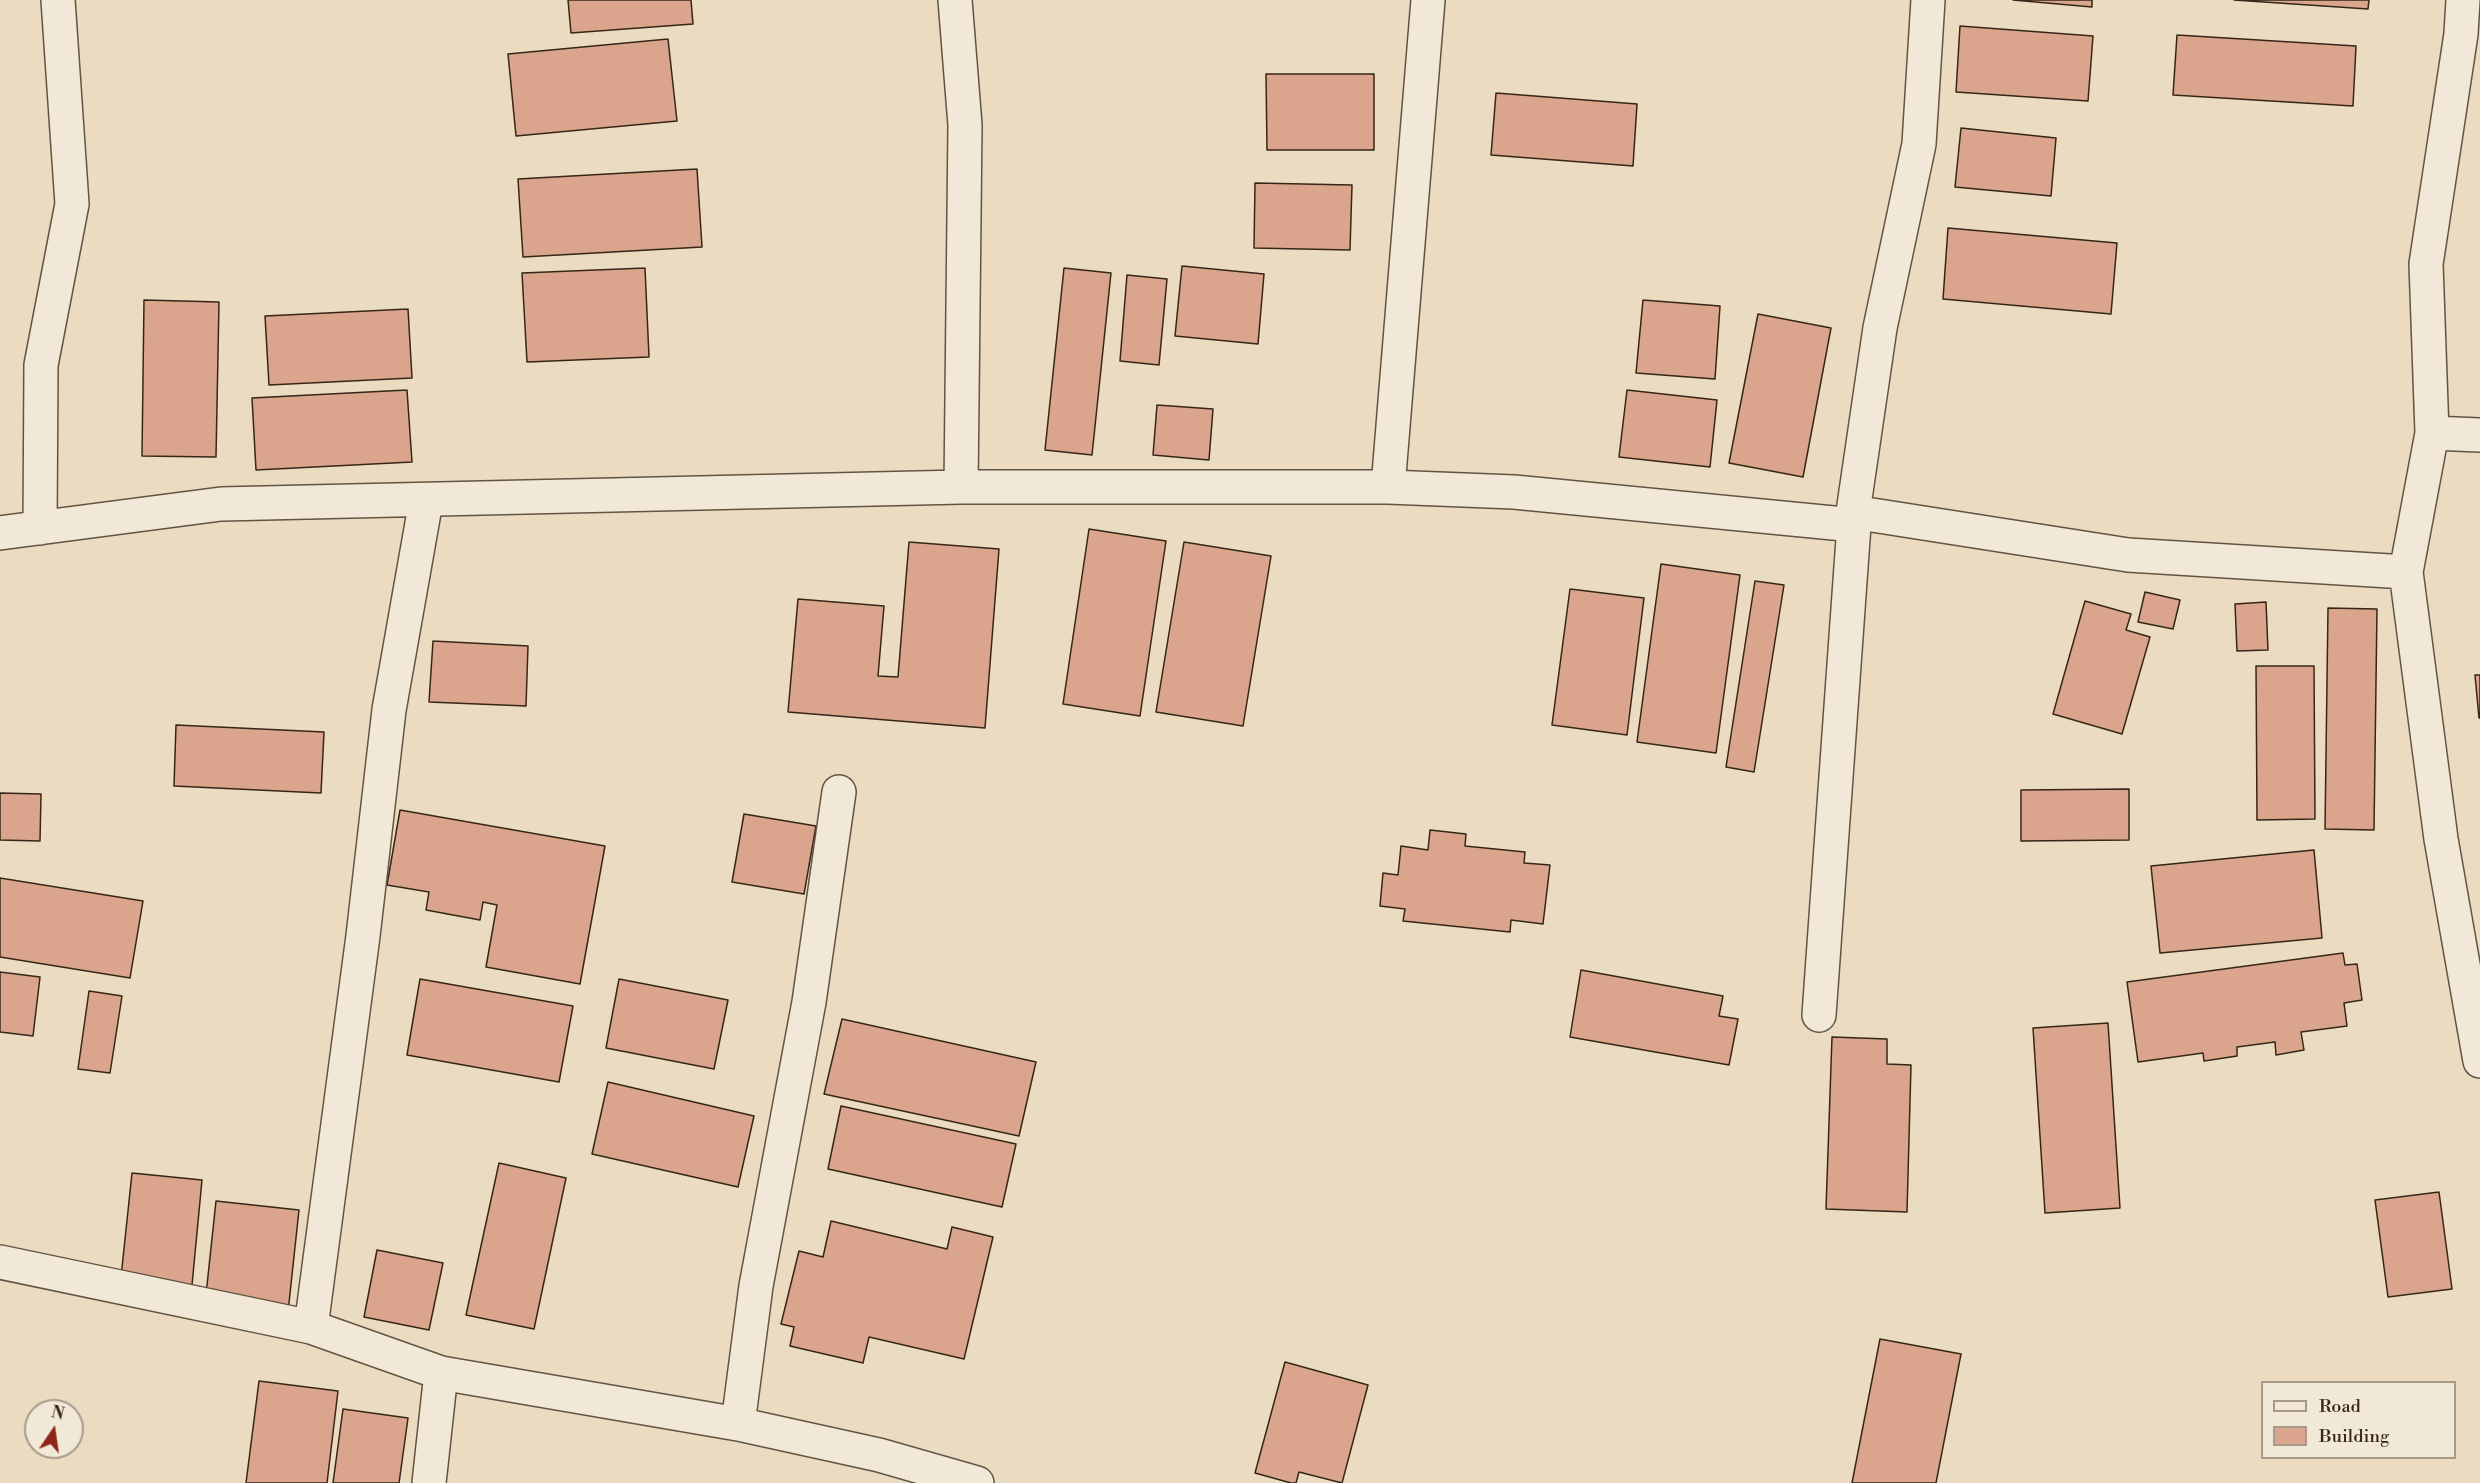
<!DOCTYPE html>
<html>
<head>
<meta charset="utf-8">
<style>
	body { margin:0 }
	#map { position:relative; width:2480px; height:1483px; overflow:hidden; background:#ebdbc1; font-family:"Libre Bodoni",serif }
	canvas { display:block }
	.legend { position:absolute; left:2261px; top:1381px; width:195px; height:78px; box-sizing:border-box; background:#f2e8d7; border:2px solid #a69b8a; margin:0; padding:8px 10px; list-style:none; font-size:18px; color:#342717 }
	.legend li { display:flex; align-items:center; gap:12px; height:30px }
	.legend b { width:30px; border:2px solid #a69b8a }
	.north { position:absolute; left:24px; top:1399px; width:60px; height:60px; box-sizing:border-box; background:#f2e8d7; border:2px solid #a69b8a; border-radius:50%; rotate:13deg; font-size:16px; font-weight:700; line-height:24px; text-align:center; color:#342717 }
	.north::after { content:''; display:block; margin:auto; width:21px; height:27px; background:#8f2418; clip-path:polygon(50% 0,100% 100%,50% 72%,0 100%) }
</style>
</head>
<body>
<div id="map">
<canvas width="2480" height="1483"></canvas>
<ul class="legend">
<li><b style="height:8px;background:#f2e8d7"></b>Road</li>
<li><b style="height:16px;background:#dba48d"></b>Building</li>
</ul>
<div class="north">N</div>
</div>
<script>
const ctx = document.querySelector('canvas').getContext('2d');
ctx.lineJoin = 'round';
function fill(path, color) { ctx.fillStyle = color; ctx.fill(path, 'evenodd'); }
const poly = rows => new Path2D(rows.map(r => 'M' + r).join(''));
function stroke(path, color, width, dash) { ctx.strokeStyle = color; ctx.lineWidth = width; ctx.lineCap = dash ? 'butt' : 'round'; ctx.setLineDash(dash || []); ctx.stroke(path); }
const building = poly([
	[568,0,691,0,693,24,571,33,568,0],
	[2013,0,2092,0,2092,7,2013,0],
	[2234,0,2369,0,2368,9,2234,0],
	[1960,26,2093,36,2088,101,1956,92,1960,26],
	[2177,35,2356,46,2353,106,2173,95,2177,35],
	[668,39,677,121,516,136,508,54,668,39],
	[1266,74,1374,74,1374,150,1267,150,1266,74],
	[1496,93,1637,104,1633,166,1491,155,1496,93],
	[1961,128,2056,138,2051,196,1955,187,1961,128],
	[697,169,702,247,523,257,518,179,697,169],
	[1255,183,1352,185,1350,250,1254,248,1255,183],
	[1948,228,2117,243,2111,314,1943,299,1948,228],
	[1182,266,1264,274,1258,344,1175,336,1182,266],
	[645,268,649,357,527,362,522,273,645,268],
	[1064,268,1111,273,1092,455,1045,450,1064,268],
	[1127,275,1167,279,1159,365,1120,361,1127,275],
	[144,300,219,302,216,457,142,456,144,300],
	[1643,300,1720,306,1715,379,1636,373,1643,300],
	[408,309,412,378,269,385,265,316,408,309],
	[1758,314,1831,328,1803,477,1729,463,1758,314],
	[407,390,412,462,256,470,252,398,407,390],
	[1627,390,1717,400,1710,467,1619,457,1627,390],
	[1157,405,1213,409,1209,460,1153,455,1157,405],
	[1089,529,1166,541,1140,716,1063,704,1089,529],
	[909,542,999,549,985,728,788,712,798,599,884,606,878,676,898,677,909,542],
	[1184,542,1271,556,1243,726,1156,712,1184,542],
	[1661,564,1740,575,1716,753,1637,742,1661,564],
	[1755,581,1784,585,1754,772,1726,767,1755,581],
	[1570,589,1644,598,1627,735,1552,725,1570,589],
	[2145,592,2180,600,2173,629,2138,622,2145,592],
	[2085,601,2131,614,2126,630,2150,637,2122,734,2053,714,2085,601],
	[2266,602,2268,650,2237,651,2235,604,2266,602],
	[2328,608,2377,609,2374,830,2325,829,2328,608],
	[433,641,528,646,526,706,429,702,433,641],
	[2256,666,2314,666,2315,819,2257,820,2256,666],
	[2475,675,2480,675,2480,718,2479,718,2475,675],
	[176,725,324,732,321,793,174,786,176,725],
	[2129,789,2129,840,2021,841,2021,790,2129,789],
	[0,793,41,794,40,841,0,840,0,793],
	[400,810,605,846,580,984,486,967,497,905,483,902,480,920,426,910,429,892,387,885,400,810],
	[744,814,816,826,804,894,732,882,744,814],
	[1430,830,1466,834,1465,846,1525,852,1524,863,1550,865,1543,924,1511,920,1510,932,1403,921,1405,909,1380,906,1383,873,1398,875,1401,846,1428,850,1430,830],
	[2314,850,2322,938,2160,953,2151,866,2314,850],
	[0,878,143,901,130,978,0,957,0,878],
	[2343,953,2345,965,2357,964,2362,1000,2344,1003,2347,1026,2301,1032,2304,1050,2276,1055,2275,1042,2237,1047,2237,1056,2204,1061,2203,1053,2138,1062,2127,982,2343,953],
	[1581,970,1723,996,1719,1016,1738,1019,1729,1065,1570,1037,1581,970],
	[0,972,40,977,33,1036,0,1032,0,972],
	[420,979,573,1006,559,1082,407,1055,420,979],
	[619,979,728,1000,714,1069,606,1048,619,979],
	[89,991,122,996,110,1073,78,1069,89,991],
	[842,1019,1036,1062,1019,1136,824,1094,842,1019],
	[2108,1023,2120,1208,2045,1213,2033,1028,2108,1023],
	[1832,1037,1887,1039,1887,1064,1911,1065,1907,1212,1826,1209,1832,1037],
	[608,1082,754,1116,738,1187,592,1154,608,1082],
	[841,1106,1016,1144,1002,1207,828,1169,841,1106],
	[499,1163,566,1178,534,1329,466,1315,499,1163],
	[132,1173,202,1180,192,1285,121,1277,132,1173],
	[2439,1192,2452,1289,2388,1297,2375,1200,2439,1192],
	[216,1201,299,1210,288,1312,205,1304,216,1201],
	[831,1221,947,1249,952,1227,993,1237,964,1359,869,1337,863,1363,790,1346,794,1327,781,1324,799,1251,823,1257,831,1221],
	[377,1250,443,1263,429,1330,364,1317,377,1250],
	[1880,1339,1961,1354,1936,1483,1852,1483,1880,1339],
	[1285,1362,1368,1385,1342,1483,1299,1472,1296,1483,1291,1483,1255,1473,1285,1362],
	[259,1381,338,1391,327,1483,246,1483,259,1381],
	[343,1409,408,1418,399,1483,333,1483,343,1409]
]);
fill(building, '#dba48d');
stroke(building, '#342717', 1.5);
const minor = poly([
	[955,0,965,125,961,487],
	[2463,0,2461,34,2426,264,2432,433,2406,572,2441,839,2480,1061],
	[2432,433,2480,435],
	[1388,487,1428,0],
	[1853,512,1880,328,1919,144,1928,0],
	[40,528,41,365,72,204,58,0],
	[0,533,221,504,961,487,1388,487,1514,492,1854,525,1853,512,2128,555,2406,572],
	[1819,1015,1854,525],
	[0,1262,311,1327,441,1373,738,1424,879,1455,977,1483],
	[311,1327,363,936,389,710,426,501],
	[738,1424,756,1286,809,1002,839,792],
	[429,1483,441,1373]
]);
stroke(minor, '#625442', 36);
stroke(minor, '#f2e8d7', 33);
</script>
</body>
</html>
